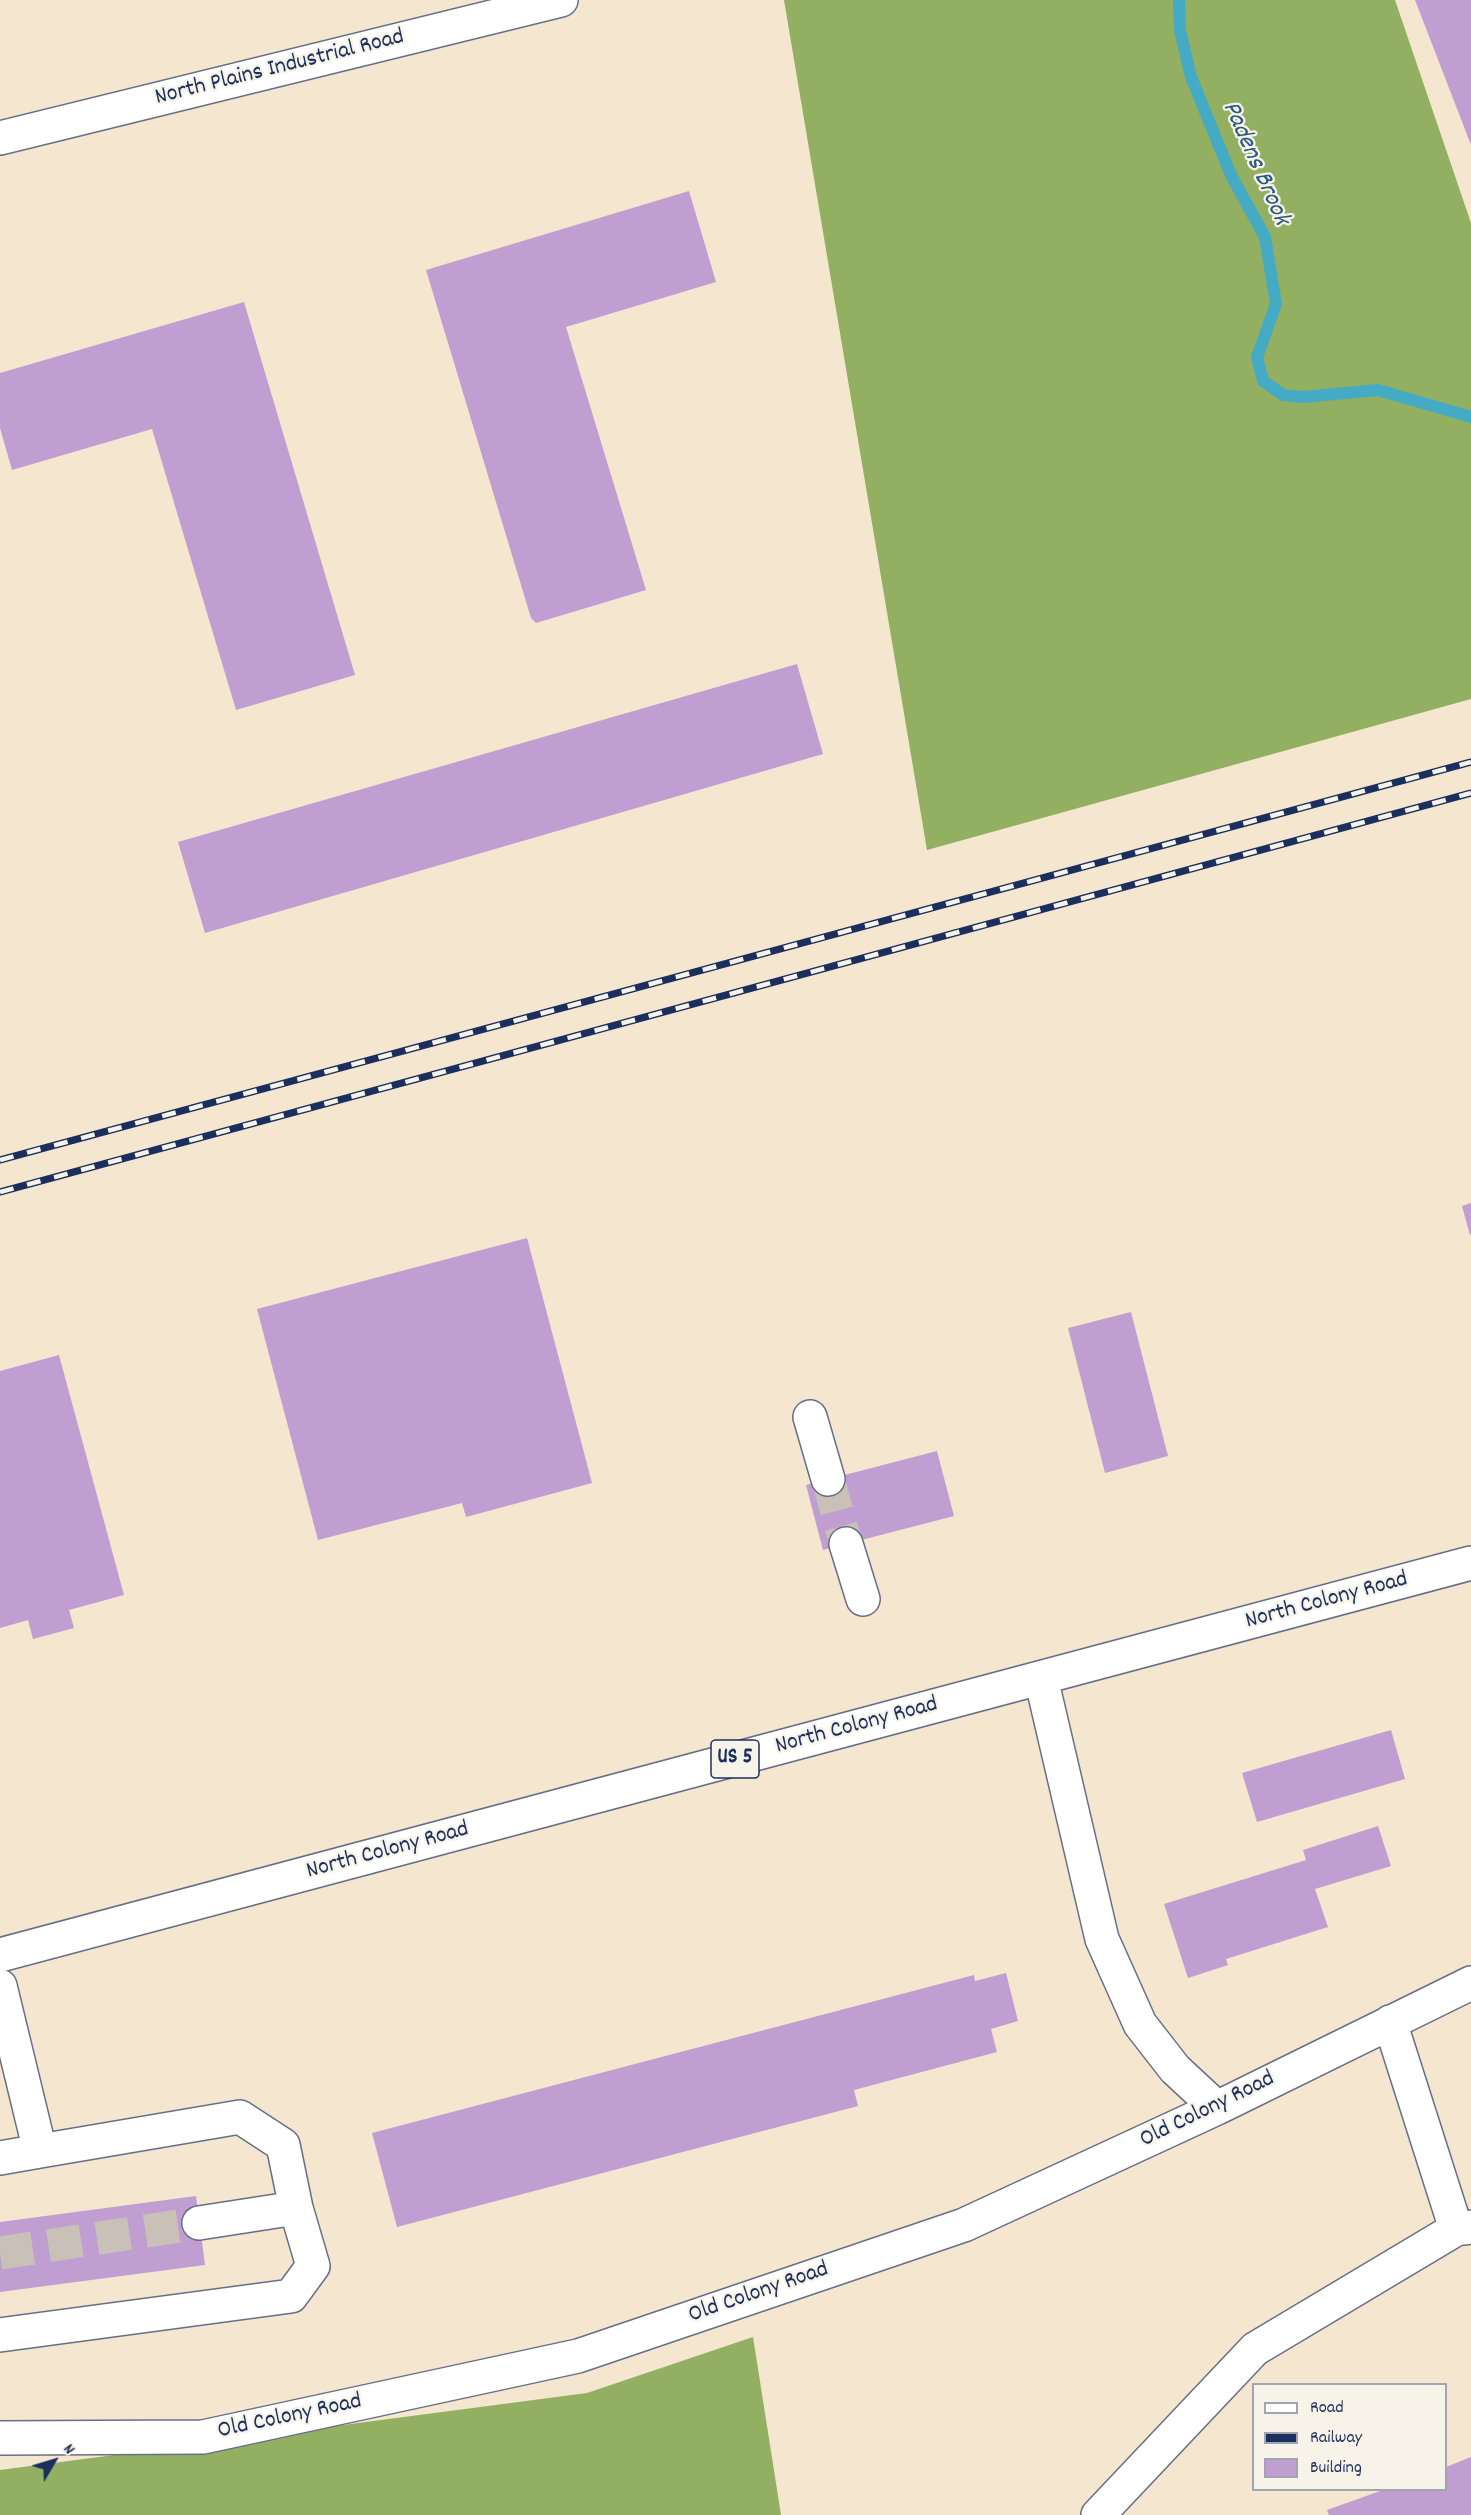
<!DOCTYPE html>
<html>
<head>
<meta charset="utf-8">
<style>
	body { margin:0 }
	#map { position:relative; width:1471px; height:2515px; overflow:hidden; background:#f4e6cf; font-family:Dekko,sans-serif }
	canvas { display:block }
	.legend { position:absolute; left:1252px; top:2383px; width:195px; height:108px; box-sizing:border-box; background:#f7f3e8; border:2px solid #9fa5b1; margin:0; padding:8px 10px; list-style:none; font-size:18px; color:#1b2f5e }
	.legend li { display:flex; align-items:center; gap:12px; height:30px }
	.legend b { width:30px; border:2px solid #9fa5b1 }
	.north { position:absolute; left:24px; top:2431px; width:60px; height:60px; -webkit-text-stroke:4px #f7f3e8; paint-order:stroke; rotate:52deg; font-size:16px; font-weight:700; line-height:24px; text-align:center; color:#1b2f5e }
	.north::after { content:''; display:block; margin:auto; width:21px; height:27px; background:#1b2f5e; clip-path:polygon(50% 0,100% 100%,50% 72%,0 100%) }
</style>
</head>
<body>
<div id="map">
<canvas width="1471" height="2515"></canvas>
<ul class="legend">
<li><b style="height:8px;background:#fff"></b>Road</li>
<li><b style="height:8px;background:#1b2f5e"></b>Railway</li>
<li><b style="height:16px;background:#c19ed2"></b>Building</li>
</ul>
<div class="north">N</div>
</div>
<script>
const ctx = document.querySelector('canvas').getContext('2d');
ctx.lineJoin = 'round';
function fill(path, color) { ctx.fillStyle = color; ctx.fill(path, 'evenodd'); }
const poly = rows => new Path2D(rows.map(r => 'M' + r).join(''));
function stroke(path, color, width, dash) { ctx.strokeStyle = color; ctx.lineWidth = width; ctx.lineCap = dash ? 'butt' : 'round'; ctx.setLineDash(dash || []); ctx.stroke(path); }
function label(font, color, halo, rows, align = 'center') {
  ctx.font = font + ' Dekko,sans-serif'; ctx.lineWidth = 4.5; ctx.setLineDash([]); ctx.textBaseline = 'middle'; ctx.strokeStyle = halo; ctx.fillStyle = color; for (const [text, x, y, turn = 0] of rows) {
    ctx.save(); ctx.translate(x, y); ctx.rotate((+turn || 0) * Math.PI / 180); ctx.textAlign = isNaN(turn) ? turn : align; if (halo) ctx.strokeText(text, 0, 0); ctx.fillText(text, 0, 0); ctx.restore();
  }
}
fill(poly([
	[784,0,1395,0,1471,223,1471,699,927,850],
	[753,2337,781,2515,0,2515,0,2470,587,2393]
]), '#92af62');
stroke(poly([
	[1179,0,1180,30,1191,77,1231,175,1265,237,1276,304,1257,357,1263,381,1283,395,1303,397,1378,390,1471,417]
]), '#45aac4', 12);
fill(poly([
	[1415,0,1471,0,1471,145],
	[689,191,716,282,566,327,646,590,536,623,531,618,426,270],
	[244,302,355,675,236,710,152,429,12,470,0,428,0,373],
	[797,664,823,754,205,933,178,842],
	[1471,1203,1471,1234,1470,1235,1462,1206],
	[527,1238,592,1483,466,1517,462,1503,318,1540,257,1309],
	[1131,1312,1168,1456,1105,1473,1068,1328],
	[59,1355,124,1595,69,1610,74,1628,33,1639,28,1620,0,1628,0,1371],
	[937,1451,954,1516,823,1550,806,1485],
	[1391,1730,1405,1779,1257,1822,1242,1773],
	[1378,1826,1391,1866,1315,1889,1328,1927,1226,1959,1228,1965,1188,1978,1164,1904,1306,1860,1303,1850],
	[1006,1973,1018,2021,991,2029,997,2052,854,2090,858,2106,397,2227,372,2133,974,1975,975,1981],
	[196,2196,205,2265,0,2292,0,2222],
	[1471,2457,1471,2515,1329,2515,1327,2510,1383,2490,1446,2490,1446,2467]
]), '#c19ed2');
stroke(poly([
	[828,1479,846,1544],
	[0,2253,199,2223]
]), '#c9c1b8', 33, [33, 16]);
const minor = poly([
	[0,138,561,0],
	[810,1417,828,1479],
	[846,1544,863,1599],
	[1041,1678,1102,1939,1140,2024,1175,2069,1217,2108],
	[0,1986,40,2151,0,2158],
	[1390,2022,1456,2229,1471,2227],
	[199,2223,296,2208],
	[0,2335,291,2296,313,2266,296,2208,283,2145,240,2117,40,2151],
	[0,2438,203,2437,578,2356,964,2225,1217,2108,1471,1983],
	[1098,2515,1255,2349,1456,2229]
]);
const major = poly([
	[0,1955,1471,1563]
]);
stroke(minor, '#676f86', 36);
stroke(major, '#676f86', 36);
stroke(minor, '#fff', 33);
stroke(major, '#fff', 33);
const rail = poly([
	[0,1160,1471,762],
	[0,1192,1471,793]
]);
stroke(rail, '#1b2f5e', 7);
stroke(rail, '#f7f3e8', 4.5, [14]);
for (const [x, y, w] of [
	[735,1759,48]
]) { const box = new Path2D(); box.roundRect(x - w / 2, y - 19, w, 38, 4.5); ctx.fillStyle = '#f7f3e8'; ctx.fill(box); stroke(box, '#1b2f5e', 1.5); }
label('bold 22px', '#1b2f5e', null, [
	["US 5",735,1759]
]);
label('24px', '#1b2f5e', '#f7f3e8', [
	["North Plains Industrial Road",280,69,-14],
	["North Colony Road",1327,1602,-15],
	["North Colony Road",857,1727,-15],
	["North Colony Road",388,1852,-15],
	["Old Colony Road",1208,2111,-26],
	["Old Colony Road",759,2294,-19],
	["Old Colony Road",290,2418,-12]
]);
label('italic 26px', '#2a5a82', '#f7f3e8', [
	["Padens Brook",1254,164,66]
]);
</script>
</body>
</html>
